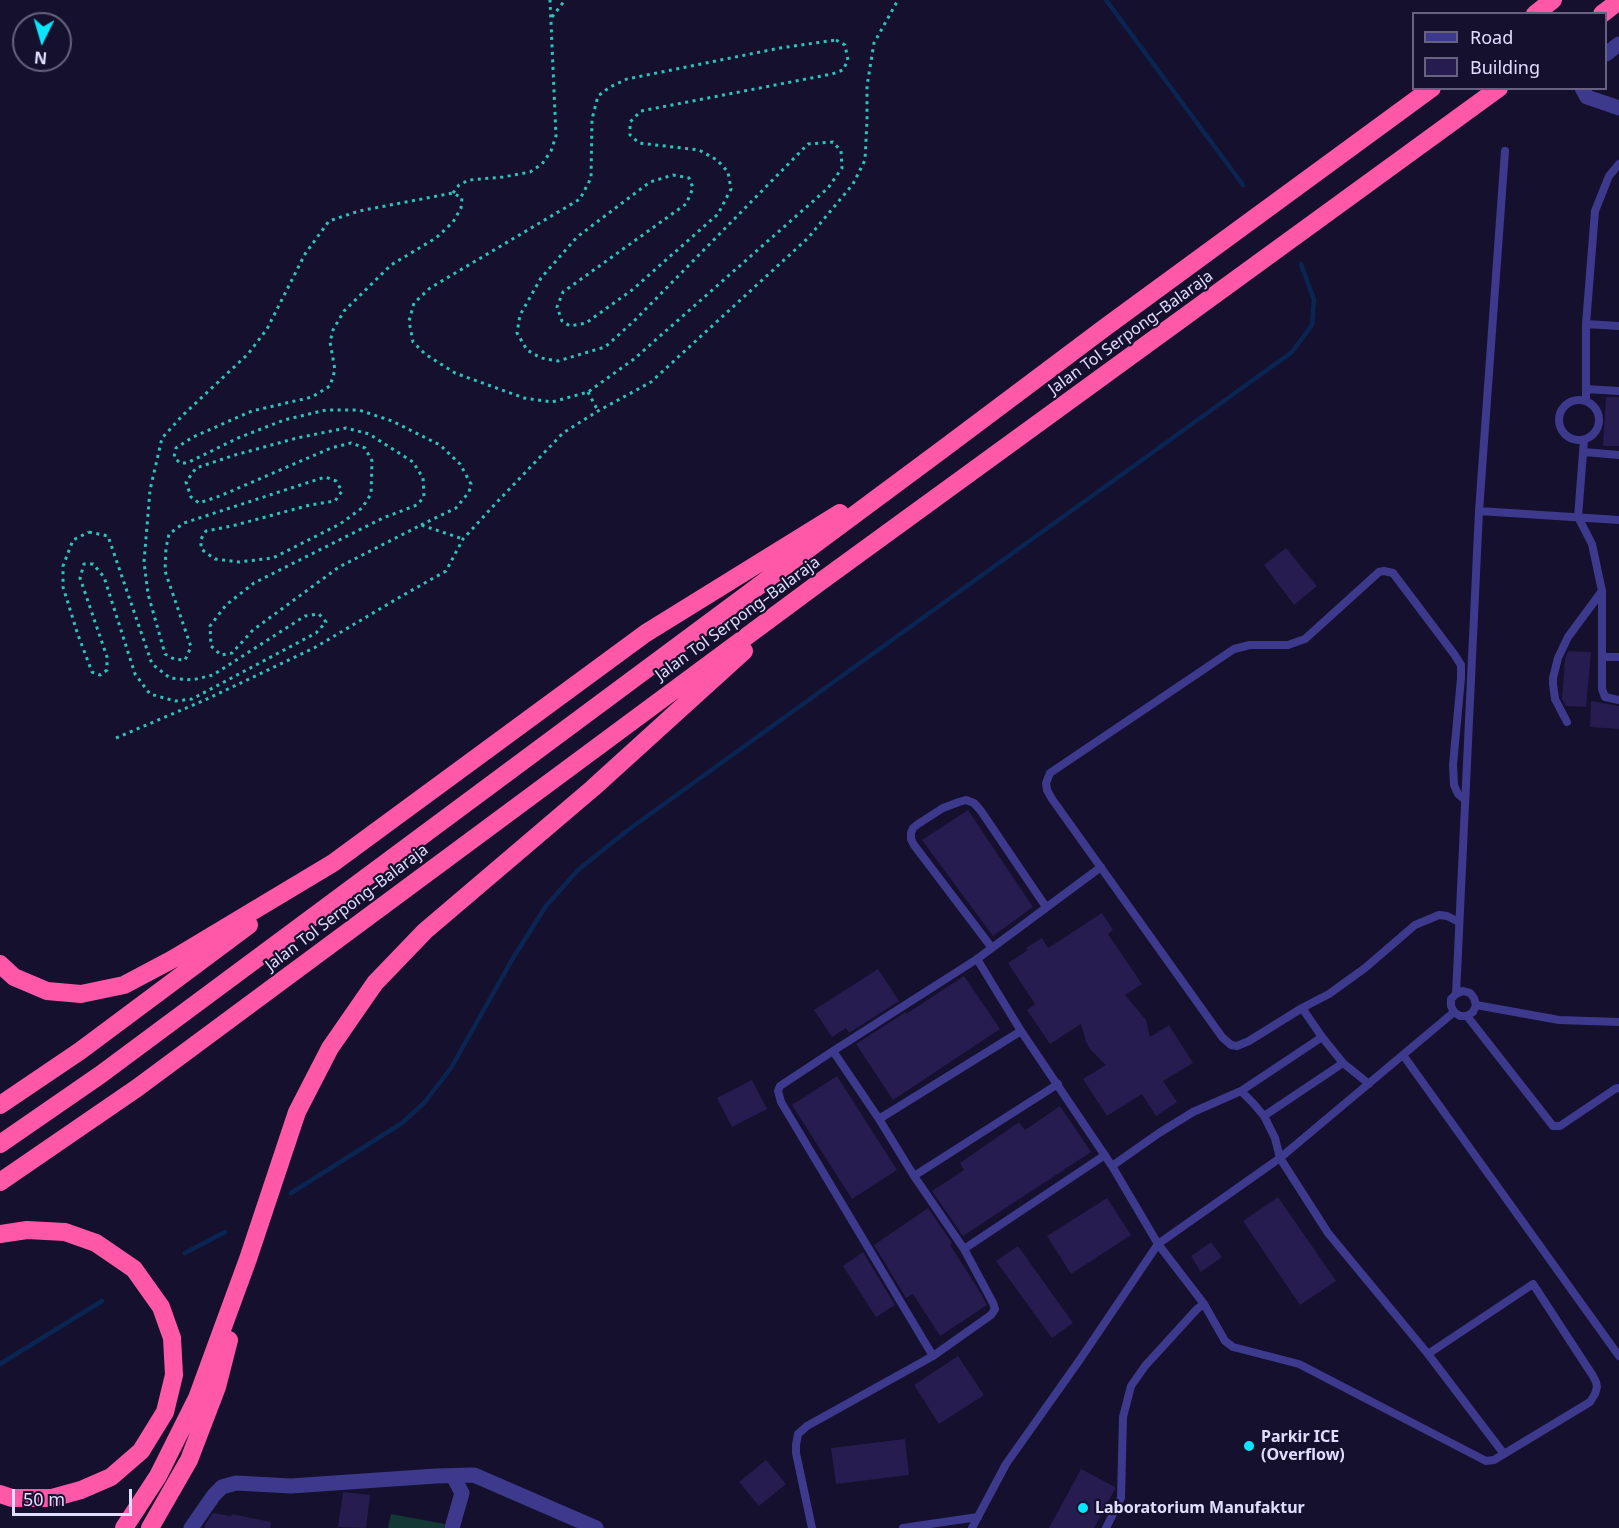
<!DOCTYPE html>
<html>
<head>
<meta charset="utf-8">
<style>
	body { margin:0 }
	#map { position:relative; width:1619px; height:1528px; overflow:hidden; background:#15102d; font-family:"Noto Sans",sans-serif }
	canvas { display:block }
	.legend { position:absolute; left:1412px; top:12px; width:195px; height:78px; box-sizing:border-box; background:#15102d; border:2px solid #676281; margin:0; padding:8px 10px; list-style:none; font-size:18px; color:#e1ddff }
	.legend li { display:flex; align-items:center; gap:12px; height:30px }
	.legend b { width:30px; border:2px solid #676281 }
	.north { position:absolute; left:12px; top:12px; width:60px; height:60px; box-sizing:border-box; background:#15102d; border:2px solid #676281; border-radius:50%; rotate:185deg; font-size:16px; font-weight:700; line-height:24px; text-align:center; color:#e1ddff }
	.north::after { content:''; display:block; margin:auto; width:21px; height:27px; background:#09e6ff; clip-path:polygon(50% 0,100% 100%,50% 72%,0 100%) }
	.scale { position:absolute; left:12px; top:1489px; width:120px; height:27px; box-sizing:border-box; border:3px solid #e1ddff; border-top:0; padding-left:8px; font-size:18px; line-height:21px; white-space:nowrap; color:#e1ddff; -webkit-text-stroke:4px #15102d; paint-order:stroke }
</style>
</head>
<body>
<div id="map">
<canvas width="1619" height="1528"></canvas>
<ul class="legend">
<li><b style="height:8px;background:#3d3a8e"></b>Road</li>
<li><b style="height:16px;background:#261c4f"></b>Building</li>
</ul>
<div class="north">N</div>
<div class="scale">50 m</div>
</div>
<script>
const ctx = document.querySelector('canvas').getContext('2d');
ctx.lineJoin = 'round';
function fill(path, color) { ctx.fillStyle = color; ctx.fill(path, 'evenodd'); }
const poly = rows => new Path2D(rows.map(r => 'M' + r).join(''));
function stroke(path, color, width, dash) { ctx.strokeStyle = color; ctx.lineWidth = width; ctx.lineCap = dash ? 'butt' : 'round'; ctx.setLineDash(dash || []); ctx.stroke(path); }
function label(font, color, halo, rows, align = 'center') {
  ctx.font = font + ' "Noto Sans",sans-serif'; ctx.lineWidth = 4.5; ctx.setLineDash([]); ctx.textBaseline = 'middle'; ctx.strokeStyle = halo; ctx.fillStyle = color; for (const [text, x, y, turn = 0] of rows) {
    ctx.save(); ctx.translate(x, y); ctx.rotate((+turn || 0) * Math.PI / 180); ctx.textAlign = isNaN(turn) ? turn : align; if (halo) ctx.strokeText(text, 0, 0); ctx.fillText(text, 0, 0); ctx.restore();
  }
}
fill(poly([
	[391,1514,445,1524,444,1528,388,1528]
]), '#133836');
stroke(poly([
	[1106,0,1243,185],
	[291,1193,402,1123,424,1103,451,1068,513,958,546,906,579,869,628,830,1292,352,1312,325,1314,300,1301,264],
	[185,1253,225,1232],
	[0,1364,102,1301]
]), '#0b2552', 4.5);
fill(poly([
	[1606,397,1619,397,1619,446,1603,446],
	[1286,548,1317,586,1294,605,1264,565],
	[1568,651,1591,652,1586,707,1566,706,1562,699,1565,659],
	[1591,701,1619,706,1619,729,1590,727],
	[968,810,1033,907,993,936,922,840],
	[1102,913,1113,930,1108,934,1142,984,1125,995,1146,1020,1150,1037,1169,1025,1193,1063,1163,1081,1177,1102,1156,1116,1142,1094,1107,1116,1083,1079,1106,1065,1090,1049,1086,1042,1081,1024,1050,1044,1027,1010,1035,1004,1008,963,1028,950,1026,948,1042,938,1048,948],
	[878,969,899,1001,849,1033,846,1028,832,1037,814,1010],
	[964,976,1000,1029,893,1100,856,1044,906,1012,906,1014],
	[837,1076,897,1170,852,1199,792,1105],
	[752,1080,767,1109,732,1127,717,1098],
	[1060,1106,1091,1152,963,1236,932,1191,964,1170,960,1163,1019,1122,1025,1130],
	[1278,1197,1336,1281,1300,1305,1243,1221],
	[1107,1198,1131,1235,1071,1274,1047,1236],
	[928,1208,952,1243,950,1245,977,1287,987,1305,940,1336,913,1294,906,1298,874,1245],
	[1211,1242,1222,1257,1201,1272,1191,1256],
	[1018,1246,1073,1323,1052,1338,996,1261],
	[863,1252,895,1305,876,1317,843,1266],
	[958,1356,984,1395,939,1424,914,1385],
	[905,1439,909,1475,836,1484,831,1448],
	[766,1460,786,1484,759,1506,739,1482],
	[1081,1469,1115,1487,1115,1489,1094,1528,1049,1528],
	[343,1492,370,1495,366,1528,338,1527],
	[213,1513,231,1516,232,1514,271,1522,270,1528,205,1528,205,1525]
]), '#261c4f');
stroke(poly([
	[552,17,565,0],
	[836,40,845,45,848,60,843,70,832,74,641,111,630,122,630,135,639,143,699,150,717,160,728,172,731,189,718,214,632,290,586,323,570,326,562,321,557,307,563,292,686,204,693,188,689,178,673,175,650,182,577,237,541,278,520,315,517,333,527,350,541,358,558,361,605,347,634,321,808,144,833,142,841,151,842,168,828,188,634,359,588,392,552,402,524,398,455,373,425,354,413,342,409,321,414,303,430,288,580,199,591,178,592,119,598,96,610,87,627,79,780,48,836,40],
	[453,193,459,185,469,180,503,177,530,172,542,164,551,151,556,136,550,0],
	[588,392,598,411],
	[421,525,456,508,469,492,471,484,460,464,440,445,392,421,359,410,326,410,284,420,238,438,187,463,180,463,174,457,176,448,193,437,252,411,312,397,330,386,335,370,330,342,333,330,344,311,391,265,436,238,453,222,461,208,462,198,453,193,359,211,329,221,305,254,267,329,248,354,183,415,162,438,150,490,144,562,148,594,165,654,174,659,185,660,191,647,165,571,166,548,169,534,184,523,325,477,336,481,342,491,335,501,310,505,232,526,206,531,201,539,201,549,215,559,239,562,273,558,340,524,362,508,371,494,372,461,365,448,351,443,331,448,220,496,199,503,191,497,186,482,196,468,235,455,297,438,346,428,369,434,413,462,423,478,424,497,417,505,383,518,254,583,226,605,210,626,211,646,221,655,232,653,253,630,339,567,421,525,463,539],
	[89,532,108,536,152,664,170,678,192,680,213,675,305,616,319,614,326,622,316,633,192,699,175,701,150,694,135,674,104,577,93,564,84,564,80,578,107,657,107,670,100,675,92,672,78,635,63,587,63,566,73,540,89,532],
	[116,738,205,700,314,648,400,597,446,571,463,539,497,502,563,433,598,411,651,382,808,238,853,184,865,160,867,121,867,86,874,43,898,0]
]), '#2bc4bb', 3, [3, 4.5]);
stroke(poly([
	[1586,324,1619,326],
	[1586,389,1619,391],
	'1559 420a20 20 0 1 1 40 0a20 20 0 1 1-40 0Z',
	[1586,400,1586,324,1595,211,1609,176,1619,164],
	[1584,440,1578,517,1592,544,1602,591,1602,689,1605,697,1619,700],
	[1584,452,1619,455],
	[1479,511,1619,520],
	[1602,657,1619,657],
	[1567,722,1555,699,1553,684,1553,678,1558,658,1568,637,1602,591],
	[1459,922,1447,916,1439,915,1415,925,1365,968,1329,994,1302,1008,1249,1041,1237,1046,1231,1045,1222,1037,1052,799,1047,790,1046,783,1050,773,1234,649,1250,645,1288,645,1305,639,1379,572,1384,571,1393,573,1454,654,1461,665,1461,678,1453,765,1454,785,1458,794,1465,800],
	[992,948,914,845,911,839,911,833,913,828,918,824,943,808,959,802,966,800,974,803,981,811,1046,907],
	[977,959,1101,867],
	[1456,994,1463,991,1470,993,1474,998,1476,1005,1473,1012,1467,1016,1460,1016,1454,1012,1451,1006,1451,999,1456,994,1479,511,1505,151],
	[1476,1005,1559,1020,1619,1022],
	[1302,1008,1322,1037],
	[1467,1016,1553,1126,1560,1126,1615,1089,1619,1088],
	[833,1051,879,1119,914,1176,964,1249],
	[1403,1055,1619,1356],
	[1241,1091,1253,1103,1264,1116,1275,1138,1280,1158,1328,1233,1428,1354,1504,1454],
	[1264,1116,1343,1063],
	[879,1119,1021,1031],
	[1112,1166,1159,1133,1193,1112,1241,1091,1322,1037,1343,1063,1369,1084],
	[914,1176,1058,1084],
	[933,1356,991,1315,995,1309,993,1303,964,1249,1105,1155],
	[812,1528,796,1453,796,1445,798,1434,807,1426,933,1356,781,1102,778,1091,780,1086,833,1051,977,959,1021,1031,1112,1166,1158,1244,1204,1304,1225,1341,1233,1347,1299,1364,1486,1461,1494,1460,1590,1402,1595,1394,1597,1387,1596,1382,1593,1376,1533,1284,1428,1354],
	[903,1528,978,1517],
	[972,1528,1006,1464,1081,1358,1158,1244,1280,1158,1454,1012],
	[1106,1528,1121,1498,1123,1417,1131,1386,1145,1366,1197,1309,1204,1304]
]), '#3d3a8e', 8);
stroke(poly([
	[191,1528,214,1495,222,1487,236,1483,291,1486,436,1476,474,1475,596,1528],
	[452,1528,462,1493,453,1476]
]), '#3d3a8e', 15);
stroke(poly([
	[1606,54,1619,44],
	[1582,88,1587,97,1619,108]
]), '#3d3a8e', 15);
stroke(poly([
	[1535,14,1553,0],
	[1602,14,1619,1],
	[0,964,14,977,47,991,81,994,124,985,173,959,333,863,646,633,840,513],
	[0,1105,80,1051,249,925],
	[0,1144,100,1075,943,449,1107,326,1432,88],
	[0,1182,137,1088,820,582,1499,88],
	[0,1234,27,1230,65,1232,96,1243,134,1269,161,1307,172,1338,174,1375,165,1412,141,1451,111,1477,81,1490,52,1498,12,1498,0,1494],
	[124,1528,158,1476,197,1398,248,1259,297,1112,330,1048,375,983,425,931,593,788,744,651],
	[150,1528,189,1460,217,1387,229,1340]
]), '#ff58a8', 18);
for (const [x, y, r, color] of [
	[1249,1446,6,"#09e6ff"],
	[1083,1508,6,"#09e6ff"]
]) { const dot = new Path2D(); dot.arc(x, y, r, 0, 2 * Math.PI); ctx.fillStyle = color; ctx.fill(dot); stroke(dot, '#15102d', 2); }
label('16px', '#e1ddff', '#15102d', [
	["Jalan Tol Serpong–Balaraja",1131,333,-36],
	["Jalan Tol Serpong–Balaraja",738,619,-36],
	["Jalan Tol Serpong–Balaraja",347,908,-37]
]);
label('bold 16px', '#e1ddff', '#15102d', [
	["Parkir ICE",1261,1437],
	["(Overflow)",1261,1455],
	["Laboratorium Manufaktur",1095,1508]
], 'left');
</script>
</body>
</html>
